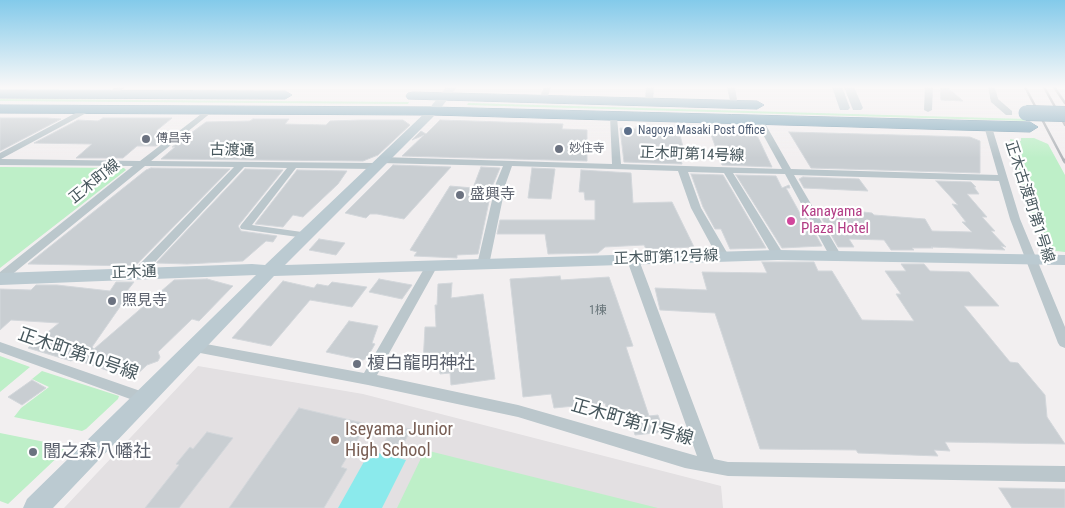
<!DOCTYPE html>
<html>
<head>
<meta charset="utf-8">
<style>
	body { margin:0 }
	canvas { display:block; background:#f2eff0 }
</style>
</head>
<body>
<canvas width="1065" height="508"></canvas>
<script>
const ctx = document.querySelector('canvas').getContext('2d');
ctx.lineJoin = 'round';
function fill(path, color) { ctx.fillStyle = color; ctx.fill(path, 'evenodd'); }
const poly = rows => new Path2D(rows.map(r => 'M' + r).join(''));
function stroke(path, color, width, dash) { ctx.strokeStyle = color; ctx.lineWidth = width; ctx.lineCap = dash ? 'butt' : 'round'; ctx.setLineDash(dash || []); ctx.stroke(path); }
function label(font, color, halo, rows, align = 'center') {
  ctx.font = font + ' "Roboto Condensed","Noto Sans JP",sans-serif'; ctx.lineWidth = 4.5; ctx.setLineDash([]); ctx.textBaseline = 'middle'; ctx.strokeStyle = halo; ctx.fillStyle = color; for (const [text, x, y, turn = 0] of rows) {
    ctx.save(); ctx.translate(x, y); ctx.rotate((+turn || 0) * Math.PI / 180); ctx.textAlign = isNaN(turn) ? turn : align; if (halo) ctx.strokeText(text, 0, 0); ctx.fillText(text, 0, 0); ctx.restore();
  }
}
fill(poly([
	[198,366,363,394,721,486,723,508,64,508]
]), '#e3e0e2');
fill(poly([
	[0,99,409,102,408,104,0,101],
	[468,103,1027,119,1028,121,467,105],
	[1021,138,1034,138,1048,144,1065,175,1065,252,1056,251,1043,245,1021,192,1010,139,1021,141],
	[0,167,124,168,126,170,0,268],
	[0,356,30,367,0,392],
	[42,371,119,396,118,399,86,429,82,431,14,417,21,408,49,387,32,379],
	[0,433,65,446,63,452,8,504,0,501],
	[425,450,658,508,397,508]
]), '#beefc8');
fill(poly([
	[370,451,406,460,382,508,338,508]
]), '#8beaec');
const building = poly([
	[940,87,947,87,963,101,941,100,940,87],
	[0,118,47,118,61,119,0,151,0,118],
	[103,118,172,118,156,131,176,131,156,146,137,146,123,158,76,158,92,144,34,143,78,120,98,121,103,118],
	[253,119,289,119,285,124,326,125,330,121,361,120,403,120,410,125,378,155,363,161,161,159,175,147,172,147,206,122,250,121,253,119],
	[440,120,563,124,562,129,587,130,587,161,402,156,424,135,412,140,421,131,426,134,440,120],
	[636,127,678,127,683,147,678,147,682,164,624,162,620,128,636,129,636,127],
	[709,129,755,131,772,167,722,165,709,129],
	[789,132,970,137,980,141,980,173,811,168,789,132],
	[393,165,451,167,404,219,377,214,370,214,366,218,345,213,393,165],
	[481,167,500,168,492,187,478,254,457,255,457,258,414,256,417,252,410,250,450,186,473,188,481,167],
	[151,168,230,169,135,266,28,264,146,170,151,168],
	[532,168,555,169,551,199,528,198,532,168],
	[245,169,283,170,238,226,241,231,277,236,273,242,266,241,243,261,187,264,156,263,245,169],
	[297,170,347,171,338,184,303,217,293,215,283,227,255,224,297,170],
	[581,170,631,173,633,203,672,202,694,247,646,249,644,245,605,247,598,253,548,254,545,234,497,234,500,220,595,220,595,200,585,200,584,192,579,192,581,170],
	[691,174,723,175,766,248,730,249,721,229,715,229,703,207,691,174],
	[736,175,776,176,782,188,789,185,790,188,786,188,796,206,802,217,806,217,822,246,782,248,736,175],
	[803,177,859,179,868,191,804,188,799,179,803,177],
	[936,181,971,182,976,187,974,187,979,194,967,194,987,217,982,217,995,231,991,231,1006,247,1001,246,1005,250,931,247,933,248,912,248,914,250,891,250,884,240,849,239,854,247,838,247,821,217,839,218,838,216,842,216,838,209,872,213,874,215,925,219,932,231,972,232,962,222,966,222,952,204,958,205,936,181],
	[319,239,345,243,336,255,309,250,319,239],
	[762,262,814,262,818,271,832,271,862,320,914,321,896,294,901,294,885,271,906,271,901,264,924,264,930,271,969,272,999,306,964,306,1010,362,1018,363,1045,395,1047,417,1065,444,945,442,950,451,934,450,938,456,858,453,856,450,760,449,715,313,660,310,655,288,707,290,702,272,767,273,762,262],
	[560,276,561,280,609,277,633,346,626,347,649,416,658,415,664,432,635,435,628,409,607,411,605,403,554,408,551,394,523,397,510,279,560,276],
	[207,279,233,286,199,321,192,319,158,352,160,357,158,361,147,365,132,379,74,359,71,361,28,348,59,323,11,320,0,330,0,289,31,290,36,285,57,285,110,291,116,282,134,282,127,291,131,291,92,347,94,349,174,280,207,279],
	[379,279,412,285,402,299,369,292,379,279],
	[283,281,314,288,317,284,328,286,332,282,367,287,352,307,310,300,271,346,232,338,283,281],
	[452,283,451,298,483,294,495,379,451,385,450,373,440,374,439,362,423,363,425,327,436,327,435,305,437,305,438,284,452,283],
	[349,321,378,326,372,343,375,344,367,358,363,360,326,352,349,321],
	[32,380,46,388,22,405,8,397,32,380],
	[299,408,367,424,341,467,347,469,325,506,324,508,229,508,299,408],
	[394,426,411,429,402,447,384,443,394,426],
	[207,432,233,438,179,508,145,508,179,465,176,464,190,447,193,449,207,432],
	[999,488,1065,489,1065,508,1012,508,999,488]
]);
fill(building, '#c9ced2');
stroke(building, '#d3d7db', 1);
const highway = poly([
	[0,90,285,91,292,95,285,99,0,98,0,90],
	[413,92,757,101,764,105,757,109,408,99,406,96,408,93,413,92],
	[0,105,433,107,1030,122,1038,127,1030,132,433,115,0,113,0,105]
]);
stroke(highway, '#7297aa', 1);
fill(poly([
	[116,87,125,87,114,96,108,96,108,92,116,87],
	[544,87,551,87,547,99,543,101,539,99,544,87],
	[646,87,654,87,653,102,649,104,645,102,646,87],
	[727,87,735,87,738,107,731,105,727,87],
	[925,87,933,87,932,110,928,112,924,110,925,87],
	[988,87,995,87,998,99,1012,111,1012,115,1006,115,991,102,988,87],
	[87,107,90,107,90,111,1,159,140,161,209,108,213,110,212,112,151,161,374,163,379,166,374,169,296,168,252,225,309,233,310,235,309,237,305,238,241,229,240,227,241,225,287,168,244,167,142,276,138,277,132,273,134,270,234,167,145,166,4,281,0,282,0,272,133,166,0,165,0,153,87,107],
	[610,115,617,117,621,164,782,169,755,120,759,118,763,120,791,169,998,175,984,126,991,124,1020,219,1065,327,1065,348,1060,346,1058,343,1010,219,999,181,794,175,841,255,835,258,829,255,785,174,733,173,784,255,778,258,772,255,724,173,688,172,701,208,729,256,723,259,717,256,691,208,678,171,512,166,506,183,489,265,483,269,477,265,496,183,503,166,381,163,377,160,381,157,612,164,610,115],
	[633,256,639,260,714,459,728,462,1065,466,1065,482,728,476,685,468,518,417,368,385,195,352,190,351,188,347,190,343,195,342,364,373,425,267,431,263,437,267,377,375,518,405,697,456,627,260,633,256],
	[0,342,149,394,151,398,149,402,144,404,0,352,0,342]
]), '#bbc7cc');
fill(poly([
	[446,87,457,87,437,113,285,265,778,250,1065,255,1065,265,778,260,274,276,53,508,23,508,27,499,256,275,0,285,0,273,252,264,265,265,429,109,446,87],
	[832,87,842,87,850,108,848,110,840,110,832,87],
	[844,87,854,87,863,108,861,110,853,110,844,87]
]), '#bbcad1');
fill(highway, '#87acbe');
stroke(poly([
	[1025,87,1064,161],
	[1044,87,1065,125],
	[1054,87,1065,103]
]), '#b2b6ba', 2.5);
stroke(poly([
	[1064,160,1065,162]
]), '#b2b6ba', 3);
const highwayBridge = poly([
	[1026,113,1065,114]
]);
stroke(highwayBridge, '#7297aa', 16, []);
stroke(highwayBridge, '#87acbe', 15);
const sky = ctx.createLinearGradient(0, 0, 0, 158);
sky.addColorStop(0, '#83caea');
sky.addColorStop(0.55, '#f9f8f8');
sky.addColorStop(1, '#f9f8f800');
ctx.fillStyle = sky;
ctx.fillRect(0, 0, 1065, 158);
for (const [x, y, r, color] of [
	[628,131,5,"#5c6f8a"],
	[146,139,5,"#6b7280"],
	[559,149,5,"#6b7280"],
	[460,195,5,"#6b7280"],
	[791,221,5,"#d1479c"],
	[112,301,5,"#6b7280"],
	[357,364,5,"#6b7280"],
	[335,440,5,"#8d6e63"],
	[33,452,5,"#6b7280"]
]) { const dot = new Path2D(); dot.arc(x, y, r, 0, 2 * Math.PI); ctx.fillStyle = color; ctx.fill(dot); stroke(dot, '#fff', 2); }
label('12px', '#4e5e75', '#fff', [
	["Nagoya Masaki Post Office",638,131]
], 'left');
label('12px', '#5b616d', '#fff', [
	["傅昌寺",156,139],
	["妙住寺",569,149]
], 'left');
label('12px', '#68757a', null, [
	["1棟",598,311]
]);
label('15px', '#47575d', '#fff', [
	["古渡通",232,151,1],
	["正木町第14号線",692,155,2],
	["正木町線",95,182,-39],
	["正木古渡町第1号線",1029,202,72],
	["正木町第12号線",666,258,-2],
	["正木通",134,273,-2]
]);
label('15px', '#5b616d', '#fff', [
	["盛興寺",470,195],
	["照見寺",122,301]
], 'left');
label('15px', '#b23c85', '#fff', [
	["Kanayama",801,212],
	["Plaza Hotel",801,229]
], 'left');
label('18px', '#47575d', '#fff', [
	["正木町第10号線",78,355,19],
	["正木町第11号線",632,423,16]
]);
label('18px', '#5b616d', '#fff', [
	["榎白龍明神社",367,364],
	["闇之森八幡社",43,452]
], 'left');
label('18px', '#785e54', '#fff', [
	["Iseyama Junior",345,430],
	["High School",345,451]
], 'left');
</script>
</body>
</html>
